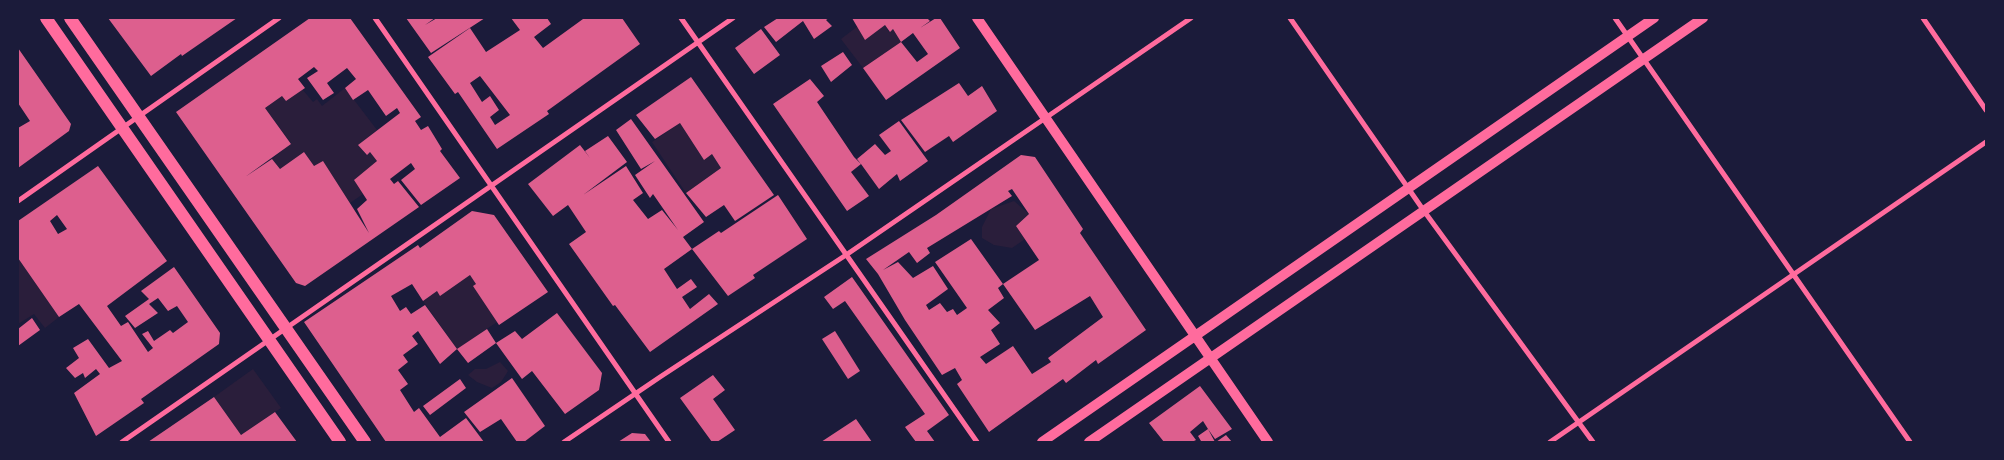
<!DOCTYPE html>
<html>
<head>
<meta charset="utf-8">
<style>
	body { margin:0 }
	#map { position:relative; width:2004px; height:460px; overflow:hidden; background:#1b1b3a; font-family:"Roboto Condensed",sans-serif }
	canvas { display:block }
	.frame { position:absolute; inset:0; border:19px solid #1b1b3a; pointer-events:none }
</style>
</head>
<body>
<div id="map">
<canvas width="2004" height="460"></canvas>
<div class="frame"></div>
</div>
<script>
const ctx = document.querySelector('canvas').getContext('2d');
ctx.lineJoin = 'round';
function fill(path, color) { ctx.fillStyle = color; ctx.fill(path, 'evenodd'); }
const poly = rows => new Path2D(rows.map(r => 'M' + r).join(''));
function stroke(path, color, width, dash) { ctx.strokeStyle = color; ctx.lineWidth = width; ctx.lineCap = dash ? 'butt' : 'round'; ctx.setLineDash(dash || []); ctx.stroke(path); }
fill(poly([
	[885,25,889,32,893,29,901,42,863,68,841,39,858,26,865,40],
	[345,88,377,130,358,145,366,155,370,152,377,161,354,180,363,194,350,203,323,162,314,166,304,152,280,169,272,159,291,143,265,108,282,96,286,101,302,89,313,102,317,99,322,106],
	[680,123,704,160,712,154,721,168,686,193,652,142],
	[1014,201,1029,214,1016,226,1025,239,1012,248,994,245,982,238,982,227,991,209],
	[18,258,59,317,45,328,34,314,18,324],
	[470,275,476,284,474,286,497,322,457,349,423,301,437,291,441,295],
	[500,362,508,371,501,382,492,388,477,382,468,375,475,369,486,369],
	[253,369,281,408,241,435,214,397]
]), '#2a1e3b');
fill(poly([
	[108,18,237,18,182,56,181,54,151,76],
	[310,18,350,18,421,117,415,121,421,130,428,126,442,149,440,151,460,178,421,205,401,180,415,169,411,163,390,179,394,184,398,181,419,207,305,286,296,283,176,112],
	[314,67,318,71,307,78,323,100,334,93,327,83,347,68,356,79,345,88,353,100,368,90,386,116,397,108,400,113,358,145,367,155,370,152,377,161,354,180,367,200,357,209,369,233,323,161,314,166,304,152,280,169,272,159,245,177,291,144,265,108,282,96,286,101,305,88,298,79],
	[406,18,435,18,425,25,437,18,485,18,431,53],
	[511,18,547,18,551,24,534,37,543,48,583,19,582,18,622,18,640,44,547,111,549,114,497,149,458,92,455,94,428,57,470,28,486,52,520,30],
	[480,76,510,115,495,125,490,117,499,110,490,96,482,102,470,83],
	[778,18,829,18,826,20,832,26,814,39,803,21,776,42,764,27],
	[852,18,927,18,930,21,920,28,936,18,940,18,960,48,886,100,863,68,901,42,917,62,928,54,913,33,901,42,893,29,890,32,885,25,865,40],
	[761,29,780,55,754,74,735,48],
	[18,48,71,124,69,131,18,168,18,128,30,121,18,103],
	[843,52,852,65,831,82,821,66],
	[691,77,774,195,735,221,724,205,706,217,686,193,721,168,712,154,704,160,680,123,655,139,636,115],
	[810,79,824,96,817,102,854,157,861,164,857,159,875,144,885,155,891,151,879,135,899,121,928,161,900,181,897,174,879,189,861,164,851,172,869,196,847,211,773,104],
	[959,83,968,96,982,86,997,111,953,142,949,136,925,152,901,120],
	[631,119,704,222,683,237,692,249,664,269,677,289,691,279,697,287,682,297,690,309,709,294,718,304,650,352,615,305,613,306,569,244,586,232,568,205,553,216,528,184,580,145,590,158,585,151,608,136,627,162,583,195,626,166,643,193,633,200,648,219,662,210,678,230,653,194,650,198,635,175,655,161,641,169,616,130],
	[1021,155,1035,157,1083,229,1080,233,1146,330,1098,364,1096,360,1066,383,1063,379,989,432,957,384,962,380,955,368,942,375,905,320,878,274,866,259,936,215],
	[1012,189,1029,214,1016,226,1039,260,1003,284,971,239,935,262,967,308,957,315,953,309,947,312,940,303,929,310,926,305,948,289,933,266,913,278,898,262,883,270,909,252,917,263,930,253,927,248,1012,196,1008,191],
	[1003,284,1035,330,1090,296,1103,317,1048,358,1051,362,1032,374,1013,346,986,364,980,357,1000,344,991,330,1000,323,988,310,1004,298,998,288],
	[98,166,167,261,107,306,121,326,128,322,148,352,153,348,142,334,148,331,154,341,170,330,173,333,188,322,177,306,168,311,158,298,149,304,158,313,135,328,125,316,149,299,141,291,174,267,220,333,219,344,141,399,144,403,96,436,74,393,100,374,96,369,85,378,83,373,75,378,66,368,79,358,73,348,88,339,109,368,122,361,79,304,59,317,18,258,18,221],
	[57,215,67,229,58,234,50,221],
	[778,195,807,239,753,275,755,278,728,296,692,249,719,231,721,233],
	[472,211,494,215,548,292,499,325,473,286,476,284,470,275,440,296,437,291,423,301,412,284,391,296,400,311,406,307,411,314,425,305,457,349,440,364,418,331,412,336,418,344,403,355,408,362,398,370,408,384,400,390,414,412,419,408,440,437,466,418,484,442,386,442,304,322,418,245,420,248],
	[852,277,949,415,927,431,935,442,916,442,905,427,925,414,845,301,833,309,824,297],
	[557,313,602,373,599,390,565,414,532,371,522,379,496,343,515,331,522,339],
	[32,318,40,330,18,346,18,329],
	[487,329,496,343,468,363,457,349],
	[835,331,860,371,848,379,822,339],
	[713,375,725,390,713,399,735,430,717,442,712,442,680,398],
	[512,378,545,426,524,442,517,442,501,419,480,432,464,412],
	[460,379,466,388,430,415,423,406],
	[1200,386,1232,429,1215,439,1208,429,1215,442,1199,442,1201,441,1198,436,1208,429,1203,421,1190,432,1196,440,1192,442,1164,442,1149,423],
	[214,397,241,435,275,412,297,442,148,442],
	[856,419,872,442,821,442],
	[632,433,645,434,651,442,618,442],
	[1226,435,1232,442,1216,442]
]), '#dd5f8e');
stroke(poly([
	[375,18,669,442],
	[681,18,977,442],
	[1290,18,1424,211,1593,442],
	[1615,18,1910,442],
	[1923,18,1986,110],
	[18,201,279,18],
	[122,442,733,18],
	[564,442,660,377,846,255,1191,18],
	[1550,442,1986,142]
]), '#ff6b9d', 5);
stroke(poly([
	[977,18,1268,442],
	[1042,442,1654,18],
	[1089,442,1703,18]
]), '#ff6b9d', 10);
stroke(poly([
	[46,18,340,442],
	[70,18,365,442]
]), '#ff6b9d', 12);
</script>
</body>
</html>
